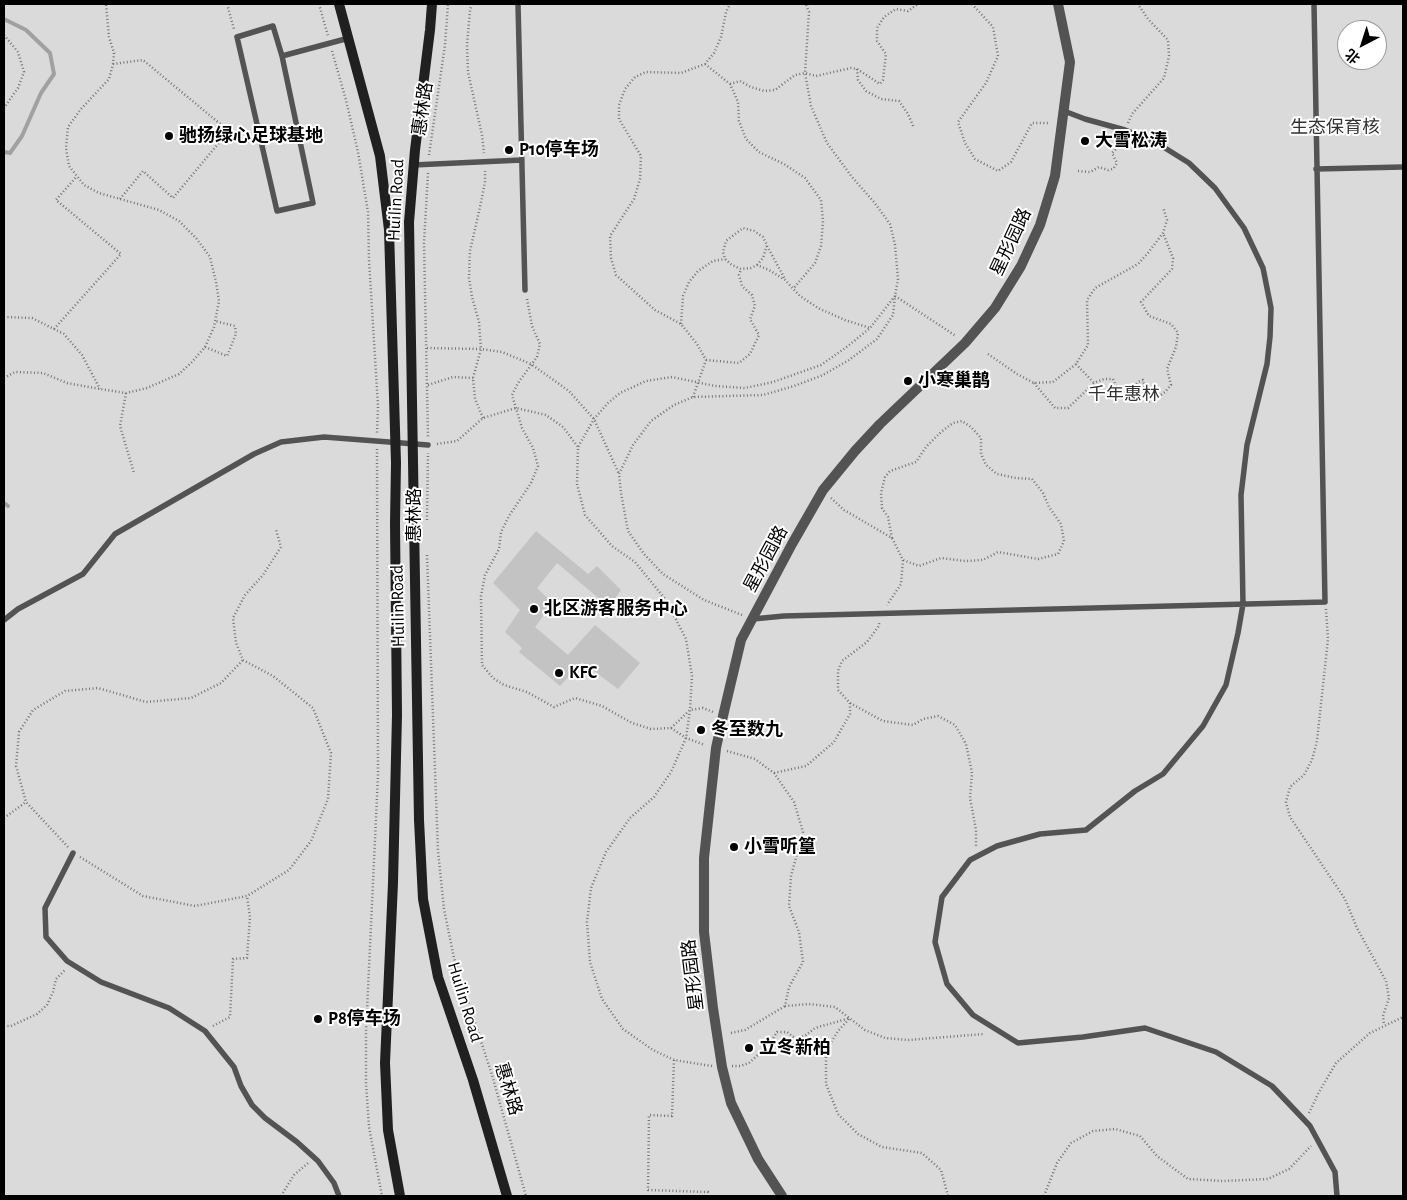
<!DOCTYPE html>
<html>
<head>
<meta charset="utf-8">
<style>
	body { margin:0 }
	#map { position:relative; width:1407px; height:1200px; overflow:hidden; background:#fff; font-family:"Alegreya Sans","Noto Sans SC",sans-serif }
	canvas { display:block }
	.frame { position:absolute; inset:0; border:5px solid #000; pointer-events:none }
	.north { position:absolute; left:1337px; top:20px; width:50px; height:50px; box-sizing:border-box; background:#fff; border:1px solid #999; border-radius:50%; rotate:220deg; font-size:14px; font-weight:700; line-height:20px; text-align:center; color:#000 }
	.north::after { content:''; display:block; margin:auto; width:18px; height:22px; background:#000; clip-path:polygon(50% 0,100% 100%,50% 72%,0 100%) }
</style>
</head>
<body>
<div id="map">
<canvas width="1407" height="1200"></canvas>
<div class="frame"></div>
<div class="north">北</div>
</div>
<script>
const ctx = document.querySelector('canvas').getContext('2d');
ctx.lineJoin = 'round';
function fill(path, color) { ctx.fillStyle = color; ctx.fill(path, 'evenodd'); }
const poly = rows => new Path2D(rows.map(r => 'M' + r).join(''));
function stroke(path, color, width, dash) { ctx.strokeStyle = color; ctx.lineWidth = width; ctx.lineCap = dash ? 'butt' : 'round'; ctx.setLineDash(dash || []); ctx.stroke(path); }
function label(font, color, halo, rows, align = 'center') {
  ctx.font = font + ' "Alegreya Sans","Noto Sans SC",sans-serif'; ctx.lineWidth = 4; ctx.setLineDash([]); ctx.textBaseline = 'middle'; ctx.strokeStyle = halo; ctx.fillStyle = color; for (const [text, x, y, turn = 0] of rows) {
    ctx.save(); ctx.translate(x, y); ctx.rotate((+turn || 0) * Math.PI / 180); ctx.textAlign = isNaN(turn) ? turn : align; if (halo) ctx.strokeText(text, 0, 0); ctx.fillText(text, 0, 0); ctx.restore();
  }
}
fill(poly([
	[4,4,1403,4,1403,1196,4,1196],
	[1347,30,1377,30,1377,60,1347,60]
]), '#dadada');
stroke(poly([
	[4,19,26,30,50,53,54,74,41,93,22,136,10,153,4,152],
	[4,503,8,506]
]), '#a1a1a1', 4);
fill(poly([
	[536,531,588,574,597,566,621,590,609,607,557,563,537,588,553,603,535,627,568,655,595,625,640,663,618,689,582,662,560,686,519,652,522,648,505,632,520,610,493,583]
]), '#c3c3c3');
stroke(poly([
	[227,4,234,29],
	[319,4,328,36],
	[472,4,470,10,467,45,468,72,482,135,484,153],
	[972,4,993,27,998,56,986,83,958,122,965,143,975,159,998,171,1011,162,1032,123,1050,123],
	[4,35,18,52,24,72,18,88,4,108],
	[332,51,346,100,358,152,368,212,369,260,378,406,377,434],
	[113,64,143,60,242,142,251,141],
	[705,64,730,84,738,102,739,121,746,139,759,152,784,164,805,178,821,200,823,221,821,246,815,263,793,289],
	[857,69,858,80,866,91,881,99,899,101,908,114,914,128],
	[730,84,740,81,751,87,764,91,775,90,795,75,805,73,816,76,851,68,857,69,880,84,883,80,886,54,877,41,877,28,884,17,896,9,908,11,918,4],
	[1128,123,1132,114,1164,78,1169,56,1168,40,1148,19,1138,4],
	[429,155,445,45,448,4],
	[1078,171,1090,172,1099,167,1108,170,1113,169,1117,163,1112,153,1122,143,1123,137],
	[428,173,424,243,428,437],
	[120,199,143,171,173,198,228,132],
	[767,246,785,279],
	[757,265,763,258,767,245,763,237,754,231,743,228,726,241,723,252,725,259,732,265,741,269,751,268,757,265,769,270,785,280,800,296,818,308,845,320,870,328],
	[527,299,532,326,540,344,537,357,518,383,512,395,522,428,533,448,538,466,531,483,509,516,501,532,499,549,485,575,481,596,482,665,493,678,504,685,527,692,554,707,575,698,602,706,632,723,651,729,671,728,690,710,703,708,713,712],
	[4,317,32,318,64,334,82,355,100,389],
	[681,324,683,296,689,282,698,271,713,261,725,259],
	[54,329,121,254,56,200,77,176],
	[205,347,227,356,236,334,235,326,215,321],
	[427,348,481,349,502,352,531,364,569,391,594,419,619,474],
	[988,354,1017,374,1034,383,1053,382,1076,364,1088,345,1087,300,1095,288,1138,264,1148,253,1163,233,1167,220,1163,207],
	[706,360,739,363,750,354,759,335,750,319,755,306,752,295,742,286,739,275,741,269],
	[1076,364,1094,383],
	[4,378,15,372,43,373,67,383,100,389,126,393,147,388,179,374,192,362,205,347,214,327,219,301,216,282,210,257,196,238,179,221,159,210,99,193,84,185,69,166,66,148,68,127,81,109,109,79,113,64,114,53,109,37,106,4],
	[1034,383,1055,408,1068,408,1094,383,1104,379,1113,379,1119,392,1127,396,1138,382,1143,380,1148,402,1154,400,1165,392,1171,385,1167,369,1176,347,1178,333,1171,324,1149,316,1141,302,1172,269,1173,258,1163,233],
	[428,385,453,377,473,378],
	[126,393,120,426,134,473],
	[693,397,706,360,697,344,681,324,655,310,616,275,611,258,610,236,634,199,640,179,641,156,619,119,619,105,625,89,635,77,646,72,681,73,705,64,714,53,721,37,726,12,730,4],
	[483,418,475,399,473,378,481,349,479,322,472,297,469,278,470,251,480,207,485,182,485,171],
	[437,444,457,441,483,418,516,408,546,415,563,427,578,447],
	[377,449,378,775,366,1032,366,1083,369,1127,382,1196],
	[831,498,844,510,892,538,903,560,901,584,887,605],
	[427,520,428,453],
	[892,538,888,517,882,508,881,493,885,477,890,471,916,462,926,447,941,432,953,423,962,421,971,427,981,438,981,454,986,465,997,474,1016,478,1032,479,1043,493,1049,507,1061,524,1064,541,1058,554,1038,559,998,552,983,560,965,561,941,558,919,566,903,560],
	[427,555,438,851,444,909,454,958,492,1075,526,1196],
	[1326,609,1328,639,1317,741,1312,760,1304,775,1290,787,1286,802,1290,817,1345,899,1357,928,1386,981,1389,998,1383,1016,1384,1025],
	[742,615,704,600,663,574,644,554,628,531,621,493,619,474,633,445,651,421,674,405,693,397,763,395,794,386,823,375,849,360,877,339,893,315,895,296,956,336],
	[850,703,883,721,913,725,923,719,938,716,955,725,966,744,972,773,970,798,976,830,976,846],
	[671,728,686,738,705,745],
	[727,751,755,759,774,773,794,802,803,832,791,876,789,906,799,932,803,962,789,987,785,1006,809,1004,835,1007,865,1030,885,1038,908,1040,984,1034],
	[774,773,806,766,834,742,850,714,850,703,838,690,838,671,842,661,867,642,878,627,880,621],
	[4,818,26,802],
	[68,847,26,802,16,766,19,732,33,710,65,691,98,688,146,702,191,698,221,683,243,660],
	[80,857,143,896,195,906,247,896,289,870,311,841,328,799,331,753,313,708,273,676,243,660,236,643,233,618,245,595,263,575,281,547,276,530],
	[849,1019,838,1031,826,1051,826,1084,838,1114,858,1134,882,1147,922,1153,941,1170,948,1196],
	[4,1026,11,1026,37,1014,47,1005,53,992,56,979,66,969],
	[213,1026,230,1017,233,959,247,958,250,917,247,896],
	[731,1033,745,1030,785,1006],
	[674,1060,672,1116,649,1115,648,1190,708,1192,708,1196],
	[712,1066,674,1060,653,1050,623,1029,602,999,590,962,587,922,591,888,606,852,630,818,654,797,671,772,686,738,690,710,692,676,686,639,666,600,635,562,612,546,585,515,577,484,578,447,594,419,608,403,620,393,646,381,672,377,715,386,745,388,773,382,821,365,848,346,870,328,895,296,898,279,895,245,890,224,874,202,852,177,827,143,811,106,805,73,809,12,806,4],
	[732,1066,740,1066,749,1063,759,1054,771,1050,772,1040,777,1032,787,1032,796,1039,806,1035,815,1028,850,1018],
	[1309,1113,1319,1092,1336,1063,1370,1033,1403,1017],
	[281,1196,294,1175,308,1163],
	[1044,1196,1057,1163,1071,1143,1093,1131,1115,1129,1140,1136,1157,1156,1188,1179,1223,1181,1268,1179,1289,1169,1311,1146]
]), '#757575', 2.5, [1, 2.5]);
stroke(poly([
	[518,4,525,290],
	[273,26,282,56,313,203,277,211,237,37,273,26],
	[282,56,349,38],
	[1064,111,1085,119,1125,130,1157,143,1189,163,1215,188,1244,228,1263,268,1271,308,1270,337,1267,364,1247,445,1241,495,1243,604,1238,633,1226,685,1203,726,1163,774,1135,791,1086,830,1040,834,997,846,970,860,942,897,935,942,947,984,973,1015,1018,1043,1083,1037,1145,1028,1216,1052,1272,1086,1310,1126,1335,1172,1337,1196],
	[413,165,522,160],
	[1316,169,1403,167],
	[753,619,784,616,1325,602,1314,4],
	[4,620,18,609,83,574,115,534,254,454,281,442,324,437,428,445],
	[73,853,45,908,46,937,67,961,101,982,169,1008,205,1031,234,1067,241,1086,252,1105,265,1118,297,1142,318,1161,334,1183,339,1196]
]), '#535353', 5.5);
stroke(poly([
	[782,1196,758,1159,731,1103,722,1067,713,1008,704,932,704,858,716,748,723,716,741,640,792,544,823,490,855,451,880,424,965,343,995,308,1021,266,1040,225,1055,176,1070,62,1058,4]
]), '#535353', 10);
stroke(poly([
	[339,4,380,156,389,230,396,463,395,523,397,715,393,883,385,1063,388,1130,400,1196],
	[432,4,430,30,415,150,409,222,419,820,423,899,438,977,473,1080,507,1196]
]), '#202020', 10);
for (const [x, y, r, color] of [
	[169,136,5,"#000"],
	[1085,141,5,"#000"],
	[509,150,5,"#000"],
	[908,381,5,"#000"],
	[534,609,5,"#000"],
	[559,673,5,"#000"],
	[701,730,5,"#000"],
	[734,847,5,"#000"],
	[318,1019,5,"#000"],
	[749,1048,5,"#000"]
]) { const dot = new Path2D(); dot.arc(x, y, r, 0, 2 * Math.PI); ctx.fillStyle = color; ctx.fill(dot); stroke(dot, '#fff', 2); }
label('18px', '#000', '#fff', [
	["惠林路",423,109,-82],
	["Huilin Road",396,200,-87],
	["星形园路",1011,242,-65],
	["惠林路",415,515,-90],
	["星形园路",766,559,-62],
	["Huilin Road",398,606,-91],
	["星形园路",693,975,-97],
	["Huilin Road",465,1002,73],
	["惠林路",508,1089,73]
]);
label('18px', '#313131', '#fff', [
	["生态保育核",1335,128],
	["千年惠林",1124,395]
]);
label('bold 18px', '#000', '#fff', [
	["驰扬绿心足球基地",179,136],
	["大雪松涛",1095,141],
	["P10停车场",519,150],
	["小寒巢鹊",918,381],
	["北区游客服务中心",544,609],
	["KFC",569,673],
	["冬至数九",711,730],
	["小雪听篁",744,847],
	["P8停车场",328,1019],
	["立冬新柏",759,1048]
], 'left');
</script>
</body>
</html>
